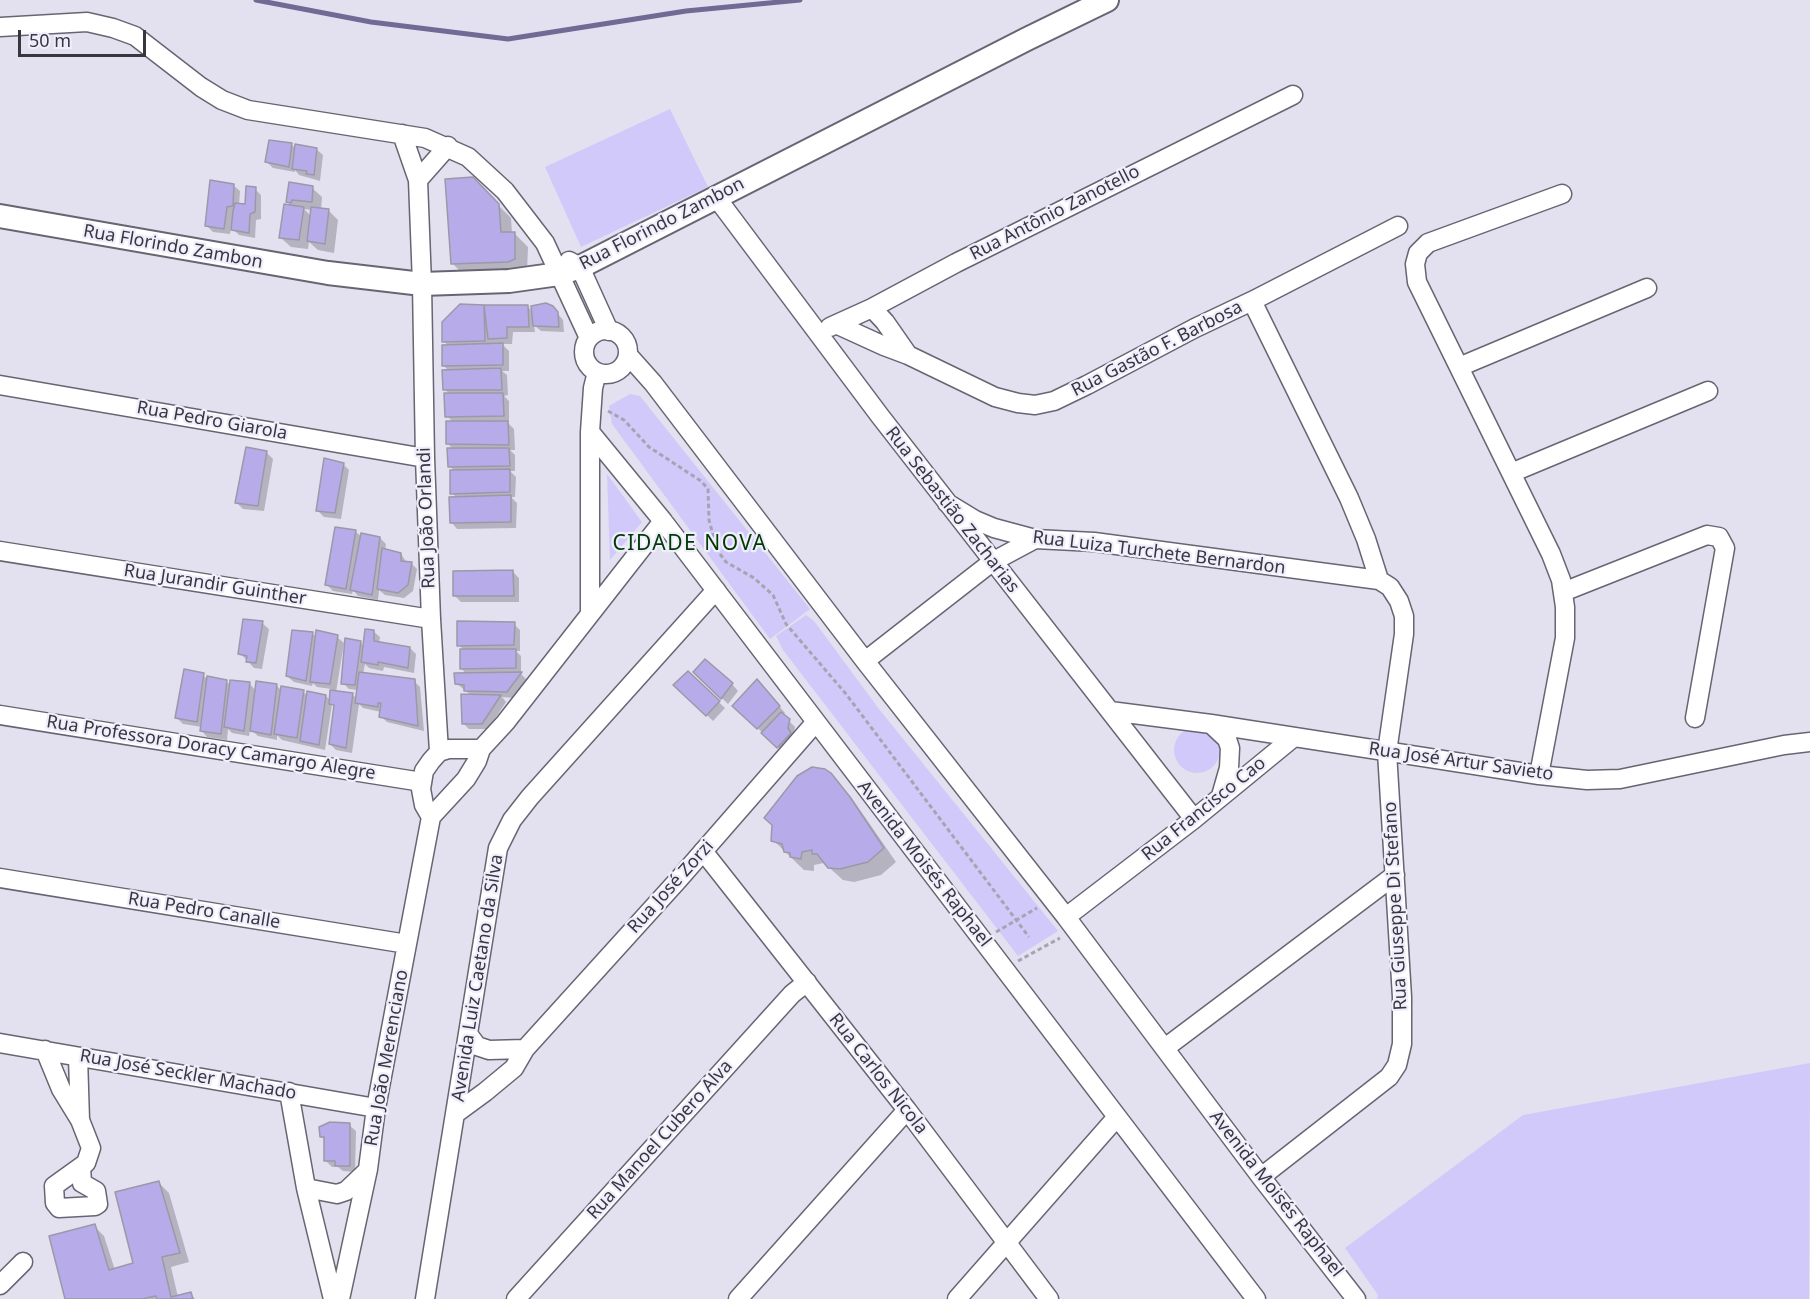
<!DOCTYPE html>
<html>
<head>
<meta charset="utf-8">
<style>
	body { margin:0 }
	#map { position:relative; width:1810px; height:1299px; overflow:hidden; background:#e3e0f0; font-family:"Noto Sans",sans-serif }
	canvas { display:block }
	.scale { position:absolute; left:18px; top:30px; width:128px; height:27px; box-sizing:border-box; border:3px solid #38373d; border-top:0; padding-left:8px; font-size:18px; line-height:21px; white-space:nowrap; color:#38373d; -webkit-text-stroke:4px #f0eefd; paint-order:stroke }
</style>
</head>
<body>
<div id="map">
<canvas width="1810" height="1299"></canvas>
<div class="scale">50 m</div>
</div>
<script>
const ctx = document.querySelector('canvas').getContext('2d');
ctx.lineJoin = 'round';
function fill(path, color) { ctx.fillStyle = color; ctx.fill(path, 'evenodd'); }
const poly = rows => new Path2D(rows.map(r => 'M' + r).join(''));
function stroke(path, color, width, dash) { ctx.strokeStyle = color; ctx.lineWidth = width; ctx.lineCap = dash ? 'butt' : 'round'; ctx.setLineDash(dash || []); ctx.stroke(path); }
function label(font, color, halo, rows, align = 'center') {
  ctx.font = font + ' "Noto Sans",sans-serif'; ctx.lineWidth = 4.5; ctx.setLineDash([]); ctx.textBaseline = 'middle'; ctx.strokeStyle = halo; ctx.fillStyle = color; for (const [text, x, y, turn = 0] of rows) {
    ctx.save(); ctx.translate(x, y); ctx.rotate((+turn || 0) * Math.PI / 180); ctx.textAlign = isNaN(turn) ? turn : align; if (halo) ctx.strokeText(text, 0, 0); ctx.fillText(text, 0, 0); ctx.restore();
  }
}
fill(poly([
	[670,109,708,187,581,247,545,167],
	[630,394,640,396,810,609,770,639,612,424,609,406],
	[607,474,642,522,610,560],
	[806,615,814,621,879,709,1058,931,1018,956,783,650,776,636],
	'1174 750a23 23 0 1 1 46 0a23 23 0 1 1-46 0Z',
	[1810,1063,1809,1299,1377,1299,1378,1295,1345,1248,1523,1115]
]), '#d1c9f9');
fill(poly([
	[292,145,296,149,316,149,323,155,320,181,299,175,295,170,295,172,273,168,267,162],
	[472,179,511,218,512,234,515,234,528,247,527,272,465,276,452,263],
	[233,185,240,191,239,205,247,206,255,189,261,195,261,219,256,220,255,238,239,235,231,227,230,234,213,232,207,226],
	[312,188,322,197,321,210,329,211,338,220,334,253,318,250,309,242,308,249,291,247,281,238,293,207,288,202],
	[304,209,312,210,311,216],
	[460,305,527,306,533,312,552,307,563,320,564,332,541,331,534,325,535,332,513,332,512,344,502,344,509,351,509,371,502,371,507,375,508,395,504,396,509,401,509,422,507,422,514,429,515,450,510,450,515,455,515,471,510,471,516,477,515,497,511,497,517,503,516,528,457,529,451,522,457,498,452,493,455,472,450,466,454,450,448,444,454,423,447,416,450,394,445,390,449,371,443,365,448,346,444,341],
	[247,449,267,453,273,459,264,511,243,509,237,503],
	[343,464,349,470,341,519,324,517,318,511],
	[355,531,362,537,380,538,386,544,385,551,401,554,407,563,411,563,417,569,413,591,404,598,385,595,379,590,378,600,358,596,353,590,352,594,333,591,327,585],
	[513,572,519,578,519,602,461,602,455,596],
	[262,623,269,629,262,669,254,668,240,653],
	[514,624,520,630,520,651,516,651,521,656,521,674,527,680,514,698,502,697,506,702,488,729,469,729,463,723,472,696,456,683,467,675,461,668,464,650,459,645],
	[373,631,380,637,379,643,410,648,416,654,414,673,384,667,383,671,369,668,365,664,363,674,414,681,420,687,424,731,387,722,381,716,381,712,363,708,359,704,352,753,336,750,330,744,335,708,332,704,325,750,282,740,277,735,277,740,258,736,250,729,249,736,232,733,228,729,227,740,207,737,201,730,202,727,183,724,177,718,203,675,208,680,226,681,231,686,250,684,256,691,277,686,282,691,303,692,308,696,326,696,331,701,331,689,317,687,313,683,312,686,294,682,287,676,293,632,313,634,317,638,337,637,344,643,336,692,353,695,357,699,358,690,349,689,343,683,360,642,364,646],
	[695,672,732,684,738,691,728,704],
	[688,673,725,708,713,721,676,685],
	[763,687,785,713,783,715,795,727,794,735,784,753,734,706],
	[830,774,851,797,896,862,881,875,854,882,843,880,824,863,814,865,814,871,804,870,773,840],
	[349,1125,356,1131,355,1172,343,1171,338,1167,332,1167,326,1161,325,1140,321,1136],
	[159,1183,169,1193,189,1262,171,1267,178,1297,190,1294,195,1299,67,1299,94,1226,104,1236,115,1270,135,1264]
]), '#0003');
stroke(poly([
	[256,0,371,22,508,39,686,11,800,0]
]), '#726994', 5);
const building = poly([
	[269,140,292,143,289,167,265,162,269,140],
	[295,144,317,148,314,175,306,174,307,171,292,169,295,144],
	[473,177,499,204,501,232,515,232,515,259,508,262,451,264,445,179,473,177],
	[210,180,234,184,233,206,227,207,224,229,205,226,210,180],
	[289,182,313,186,312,202,292,200,291,203,286,202,289,182],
	[246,186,256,187,255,212,250,214,249,233,231,230,233,211,235,203,245,204,246,186],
	[284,204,304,207,299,240,279,238,284,204],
	[311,207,329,209,325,244,307,241,311,207],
	[546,303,553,306,558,312,559,327,533,326,531,306,546,303],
	[460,304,484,305,485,341,442,342,442,322,460,304],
	[484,305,528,305,529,327,507,327,507,338,488,339,484,305],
	[503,343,503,365,442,366,442,345,503,343],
	[501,368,502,390,443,390,442,370,501,368],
	[444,393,503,393,504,416,445,417,444,393],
	[446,421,508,421,509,445,446,444,446,421],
	[246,447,267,451,258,506,235,503,246,447],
	[447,448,509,448,510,466,448,467,447,448],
	[324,458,344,463,335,513,316,511,324,458],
	[510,469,510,492,450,494,450,470,510,469],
	[511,495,511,522,450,523,449,497,511,495],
	[335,527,356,530,346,589,325,585,335,527],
	[361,533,380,537,372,595,350,590,361,533],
	[382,548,401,553,401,561,412,562,408,585,398,593,377,589,382,548],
	[513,570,514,596,453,596,453,571,513,570],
	[243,619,263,621,256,663,246,662,247,656,238,654,243,619],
	[457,621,515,622,514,645,457,646,457,621],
	[365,629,374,630,374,641,410,647,408,668,378,662,378,665,361,662,365,629],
	[292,630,313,632,306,681,286,676,292,630],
	[316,630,338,635,330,684,310,682,316,630],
	[345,638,361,641,355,685,341,684,345,638],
	[460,649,516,649,516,668,460,669,460,649],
	[705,659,733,683,721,699,693,672,705,659],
	[184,669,204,673,197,722,175,718,184,669],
	[688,671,720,701,706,716,673,685,688,671],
	[359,672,415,679,418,726,379,717,381,703,378,703,378,707,355,703,359,672],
	[522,672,507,692,464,691,464,685,455,684,454,673,522,672],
	[207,676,227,680,221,734,200,731,207,676],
	[757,679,780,706,757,729,732,706,757,679],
	[230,680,250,682,244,731,224,727,230,680],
	[256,681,277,684,271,735,250,731,256,681],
	[281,686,304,690,297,738,274,734,281,686],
	[330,690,353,693,346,748,329,744,334,705,329,704,330,690],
	[307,691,326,695,319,745,300,741,307,691],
	[461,694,501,695,482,724,462,724,461,694],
	[781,712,790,719,788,728,791,733,777,748,761,733,781,712],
	[812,767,825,769,831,773,850,797,884,848,868,862,840,869,828,868,817,854,812,854,812,850,802,852,801,859,790,857,790,853,784,852,782,844,771,841,772,825,764,818,797,776,812,767],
	[330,1122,350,1123,350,1166,335,1166,335,1161,324,1161,324,1137,320,1137,319,1127,330,1122],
	[159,1181,180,1253,162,1257,171,1297,191,1292,193,1299,157,1299,156,1296,142,1299,65,1299,49,1236,95,1224,109,1270,133,1263,115,1192,159,1181]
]);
fill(building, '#b7abe9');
stroke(building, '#9b99a7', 1.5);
const minor = poly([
	[0,27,87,22,113,28,135,36,201,87,222,100,248,110,425,138,468,157,505,191,545,243,589,338],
	[402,134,418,180,422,284,425,458,431,619,439,752],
	[418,180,448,146],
	[716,197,880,416,1194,819],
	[569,261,580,267,609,331],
	[1252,301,1349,498,1366,539,1379,580],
	[872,308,885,322,908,355],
	[838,325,884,346,908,355,995,397,1018,403,1035,405,1054,401,1087,385,1195,328,1252,301,1398,226],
	[830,327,872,308,956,263,1293,95],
	'584 352a22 22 0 1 1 44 0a22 22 0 1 1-44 0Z',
	[628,355,653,383,865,661,1066,917,1194,819,1294,737],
	[1459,367,1647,288],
	[0,385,425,458],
	[590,432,663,521,1256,1299],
	[1511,473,1708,391],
	[947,503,975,520,994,528,1035,539,1094,542,1379,580,1390,587,1399,601,1404,616,1404,634,1387,752,1402,997,1402,1044,1397,1065,1389,1077,1261,1177],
	[0,551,431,619],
	[1563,592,1707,535,1719,537,1725,548,1695,718],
	[590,612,590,432,593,388,597,372],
	[865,661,992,562,1035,539],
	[1110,711,1211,724,1539,775,1587,780,1620,779,1784,745,1810,742],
	[0,715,422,782],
	[1211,724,1227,739,1230,748,1229,768,1221,796],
	[1539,775,1565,638,1565,607,1561,580,1551,554,1417,282,1415,264,1418,253,1428,243,1562,194],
	[431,817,424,805,421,789,424,771,431,761,439,752,449,749,481,749],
	[703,851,907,1110,1049,1299],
	[0,878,407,944],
	[1066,917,1261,1177,1356,1299],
	[468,1034,477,1046,489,1050,525,1049],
	[0,1043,376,1108],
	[1165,1048,1395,875],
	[45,1050,61,1089,80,1120,91,1148,86,1163,54,1186,55,1203,59,1208,95,1206,98,1204,96,1191,82,1183,81,1167],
	[78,1057,80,1120],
	[289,1092,306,1188,333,1299],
	[455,1114,485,1092,514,1068,525,1049,679,879,815,723],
	[306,1188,337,1194,346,1191,367,1171],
	[0,1285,23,1262],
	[340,1299,368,1169,376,1108,431,817,466,779,477,761,481,749,505,723,663,521],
	[425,1299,498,848,512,820,530,797,716,590],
	[516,1299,792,994,807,982],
	[738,1299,907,1110],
	[957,1299,1117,1117]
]);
const major = poly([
	[0,216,328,273,422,284,509,281,559,274,580,267,1027,39,1107,0]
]);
stroke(minor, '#676572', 21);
stroke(major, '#676572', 26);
stroke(poly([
	[608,411,624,420,649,447,701,481,708,489,709,520,717,550,726,562,754,578,773,595,786,624,846,694,1029,937],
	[996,932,1037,908],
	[1018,961,1060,938]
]), '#a7a4b1', 3, [4.5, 3]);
stroke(minor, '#fff', 18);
stroke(major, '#fff', 22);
label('18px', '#38373d', '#f0eefd', [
	["Rua Antônio Zanotello",1055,213,-27],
	["Rua Florindo Zambon",662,224,-27],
	["Rua Florindo Zambon",173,247,10],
	["Rua Gastão F. Barbosa",1157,349,-27],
	["Rua Pedro Giarola",212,421,10],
	["Rua Sebastião Zacharias",952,510,52],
	["Rua João Orlandi",427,518,-92],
	["Rua Luiza Turchete Bernardon",1159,553,7],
	["Rua Jurandir Guinther",215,585,9],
	["Rua Professora Doracy Camargo Alegre",211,748,9],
	["Rua José Artur Savieto",1461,762,8],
	["Rua Francisco Cao",1204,809,-39],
	["Avenida Moisés Raphael",924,864,52],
	["Rua José Zorzi",671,887,-48],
	["Rua Giuseppe Di Stefano",1396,906,-93],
	["Rua Pedro Canalle",204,911,9],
	["Avenida Luiz Caetano da Silva",478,978,-81],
	["Rua João Merenciano",387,1058,-80],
	["Rua Carlos Nicola",878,1074,52],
	["Rua José Seckler Machado",188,1075,10],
	["Rua Manoel Cubero Alva",660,1140,-48],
	["Avenida Moisés Raphael",1276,1194,52]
]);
ctx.letterSpacing = '1.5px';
label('21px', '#003902', '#f0eefd', [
	["CIDADE NOVA",690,544]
]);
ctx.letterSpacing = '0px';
</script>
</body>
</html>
